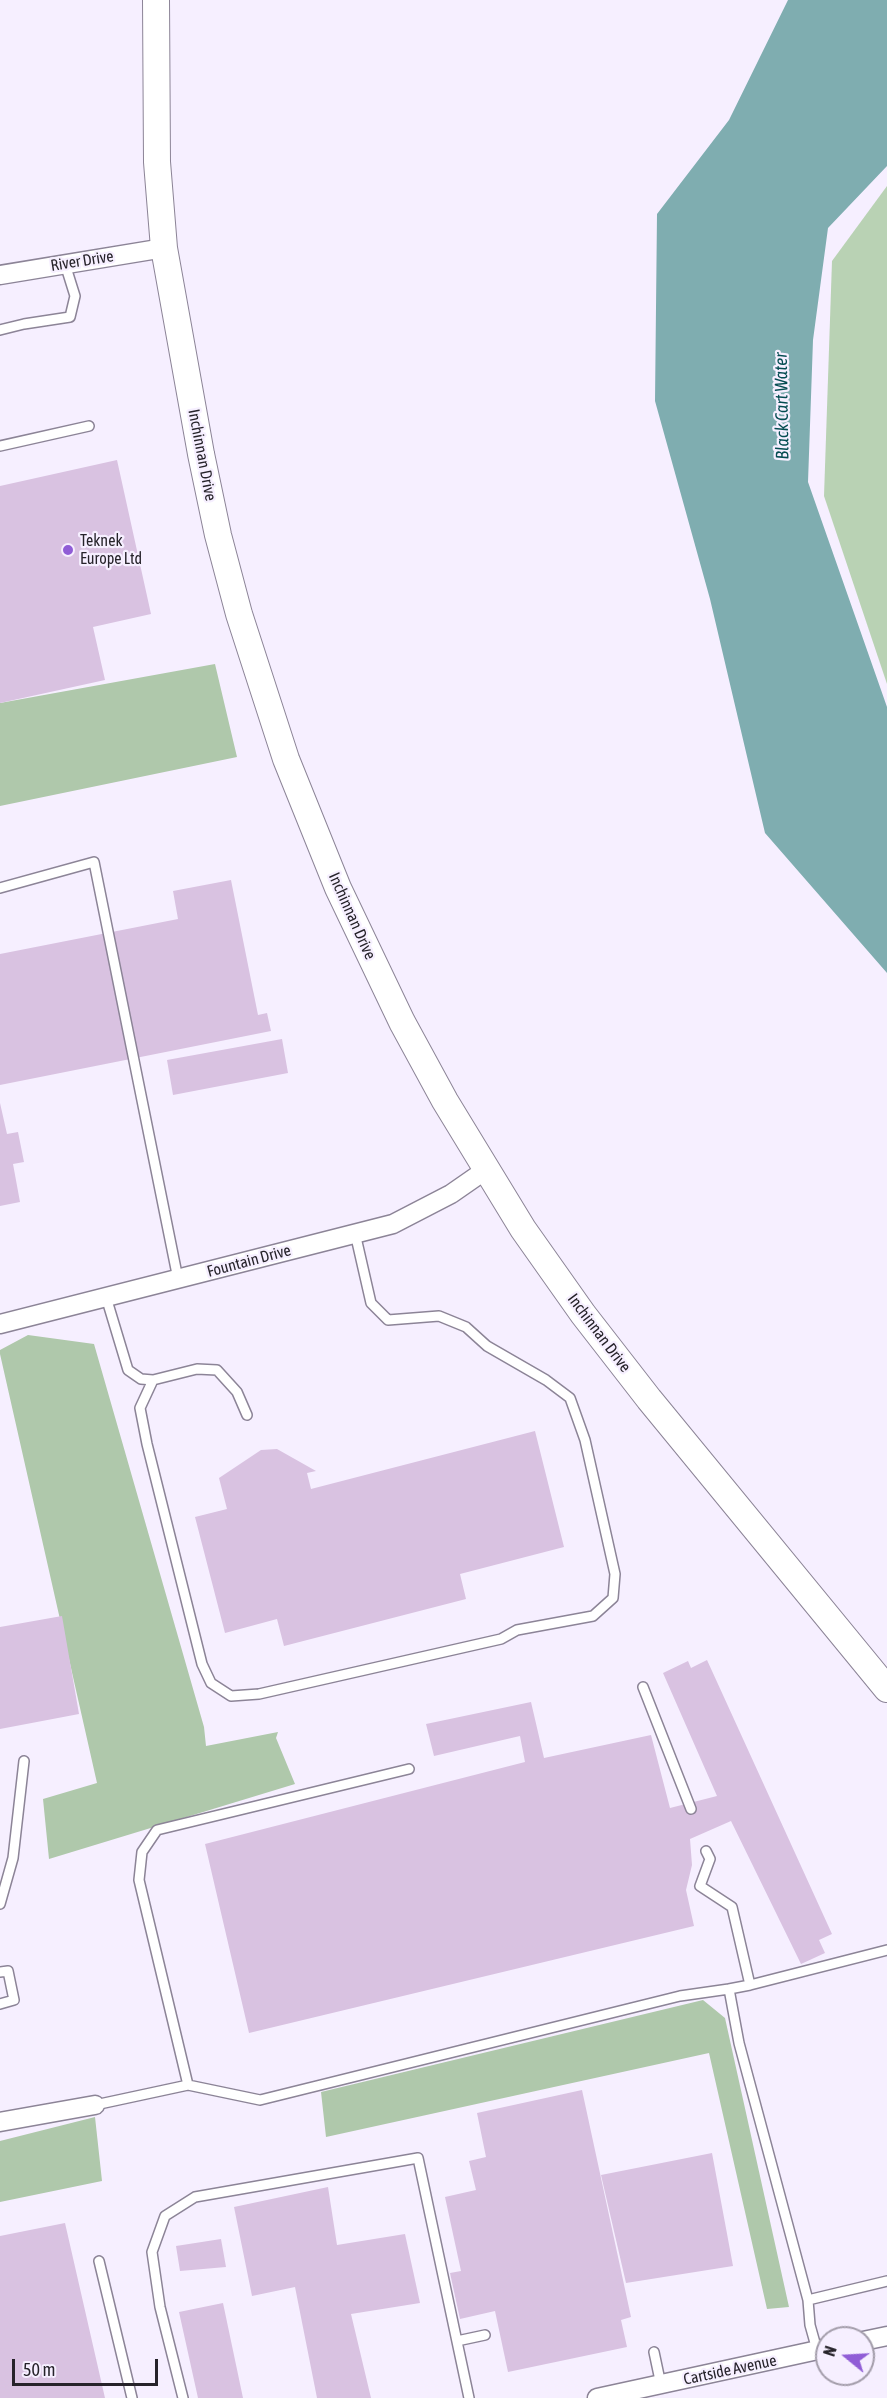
<!DOCTYPE html>
<html>
<head>
<meta charset="utf-8">
<style>
	body { margin:0 }
	#map { position:relative; width:887px; height:2398px; overflow:hidden; background:#f6efff; font-family:"Asap Condensed",sans-serif }
	canvas { display:block }
	.north { position:absolute; left:815px; top:2326px; width:60px; height:60px; box-sizing:border-box; background:#f6efff; border:2px solid #a39daa; border-radius:50%; rotate:288deg; font-size:16px; font-weight:700; line-height:24px; text-align:center; color:#26232a }
	.north::after { content:''; display:block; margin:auto; width:21px; height:27px; background:#905dd6; clip-path:polygon(50% 0,100% 100%,50% 72%,0 100%) }
	.scale { position:absolute; left:12px; top:2359px; width:146px; height:27px; box-sizing:border-box; border:3px solid #26232a; border-top:0; padding-left:8px; font-size:18px; line-height:21px; white-space:nowrap; color:#26232a; -webkit-text-stroke:4px #f6efff; paint-order:stroke }
</style>
</head>
<body>
<div id="map">
<canvas width="887" height="2398"></canvas>
<div class="north">N</div>
<div class="scale">50 m</div>
</div>
<script>
const ctx = document.querySelector('canvas').getContext('2d');
ctx.lineJoin = 'round';
function fill(path, color) { ctx.fillStyle = color; ctx.fill(path, 'evenodd'); }
const poly = rows => new Path2D(rows.map(r => 'M' + r).join(''));
function stroke(path, color, width, dash) { ctx.strokeStyle = color; ctx.lineWidth = width; ctx.lineCap = dash ? 'butt' : 'round'; ctx.setLineDash(dash || []); ctx.stroke(path); }
function label(font, color, halo, rows, align = 'center') {
  ctx.font = font + ' "Asap Condensed",sans-serif'; ctx.lineWidth = 4.5; ctx.setLineDash([]); ctx.textBaseline = 'middle'; ctx.strokeStyle = halo; ctx.fillStyle = color; for (const [text, x, y, turn = 0] of rows) {
    ctx.save(); ctx.translate(x, y); ctx.rotate((+turn || 0) * Math.PI / 180); ctx.textAlign = isNaN(turn) ? turn : align; if (halo) ctx.strokeText(text, 0, 0); ctx.fillText(text, 0, 0); ctx.restore();
  }
}
fill(poly([
	[887,186,887,684,824,496,832,261]
]), '#b9d2b4');
fill(poly([
	[215,664,237,757,0,806,0,703],
	[28,1335,94,1344,204,1727,206,1746,278,1732,276,1738,295,1784,49,1859,43,1799,97,1783,0,1354,0,1350],
	[703,2000,725,2018,789,2307,767,2309,709,2053,326,2137,321,2092],
	[95,2117,102,2181,0,2202,0,2141]
]), '#afc8ab');
fill(poly([
	[788,0,887,0,887,166,828,228,813,340,808,482,887,707,887,973,765,833,710,599,655,401,657,214,729,120]
]), '#7fadb0');
fill(poly([
	[117,460,151,614,93,627,105,680,0,703,0,486],
	[231,880,258,1015,267,1013,271,1031,0,1085,0,954,178,919,173,891],
	[282,1039,288,1073,173,1095,167,1060],
	[0,1103,7,1134,18,1132,24,1162,13,1164,20,1202,0,1206],
	[535,1431,564,1547,460,1574,466,1599,284,1646,277,1619,225,1633,195,1517,227,1509,219,1478,261,1450,277,1449,316,1471,307,1473,311,1489],
	[62,1616,79,1714,0,1729,0,1627],
	[707,1660,832,1934,819,1940,825,1953,801,1964,731,1821,690,1839,692,1865,686,1890,694,1926,249,2033,205,1844,525,1762,520,1736,434,1756,426,1724,531,1702,544,1758,651,1735,670,1808,717,1796,663,1673,688,1661,691,1668],
	[582,2090,631,2317,621,2320,627,2347,508,2372,495,2311,460,2319,450,2273,461,2271,445,2197,476,2190,469,2161,486,2157,477,2113],
	[712,2153,733,2266,626,2283,601,2175],
	[328,2187,337,2245,405,2234,420,2303,351,2314,371,2398,317,2398,295,2287,252,2296,234,2207],
	[65,2223,105,2398,0,2398,0,2236],
	[221,2239,226,2267,180,2271,176,2246],
	[223,2303,243,2398,198,2398,179,2312]
]), '#d9c2e1');
const lane = poly([
	[0,330,24,324,70,317,75,296,65,264],
	[0,446,89,426],
	[0,888,94,862,178,1279],
	[106,1297,128,1370,141,1379,153,1380,197,1369,217,1370,237,1392,247,1415],
	[153,1380,140,1408,147,1444,202,1664,211,1683,231,1696,259,1694,501,1639,517,1630,593,1616,613,1598,615,1574,585,1440,570,1398,546,1380,487,1346,466,1327,439,1316,388,1320,371,1303,355,1233],
	[643,1687,691,1809],
	[706,1851,710,1859,700,1886,732,1907,750,1985],
	[0,1904,13,1858,24,1761],
	[0,1972,8,1971,14,2000,0,2004],
	[188,2085,260,2100,680,1996,729,1989],
	[95,2105,188,2085,139,1880,142,1852,157,1830,409,1769],
	[99,2261,132,2398],
	[808,2300,887,2281],
	[457,2341,485,2335],
	[817,2350,810,2325,808,2300,739,2043,729,1989,750,1985,887,1950],
	[654,2352,661,2385],
	[183,2398,160,2307,152,2252,165,2216,195,2197,418,2158,469,2398]
]);
const street = poly([
	[0,275,164,248],
	[0,1324,393,1224,451,1194,487,1169],
	[0,2122,95,2105],
	[863,2341,887,2336],
	[597,2398,827,2348]
]);
const secondary = poly([
	[156,0,157,162,164,248,201,454,218,535,239,614,286,759,338,888,402,1022,445,1101,523,1229,583,1314,649,1399,887,1689]
]);
stroke(lane, '#8c8497', 12);
stroke(street, '#8c8497', 21);
stroke(secondary, '#8c8497', 28);
stroke(lane, '#fff', 9);
stroke(street, '#fff', 18);
stroke(secondary, '#fff', 26);
for (const [x, y, r, color] of [
	[68,550,6,"#905dd6"]
]) { const dot = new Path2D(); dot.arc(x, y, r, 0, 2 * Math.PI); ctx.fillStyle = color; ctx.fill(dot); stroke(dot, '#f6efff', 2); }
label('16px', '#26232a', '#f6efff', [
	["River Drive",82,261,-9],
	["Inchinnan Drive",202,455,79],
	["Inchinnan Drive",352,916,66],
	["Fountain Drive",249,1261,-15],
	["Inchinnan Drive",599,1333,53],
	["Cartside Avenue",730,2370,-12]
]);
label('16px', '#26232a', '#f6efff', [
	["Teknek",80,541],
	["Europe Ltd",80,559]
], 'left');
label('italic 18px', '#044c51', '#f6efff', [
	["Black Cart Water",782,406,-91]
]);
</script>
</body>
</html>
